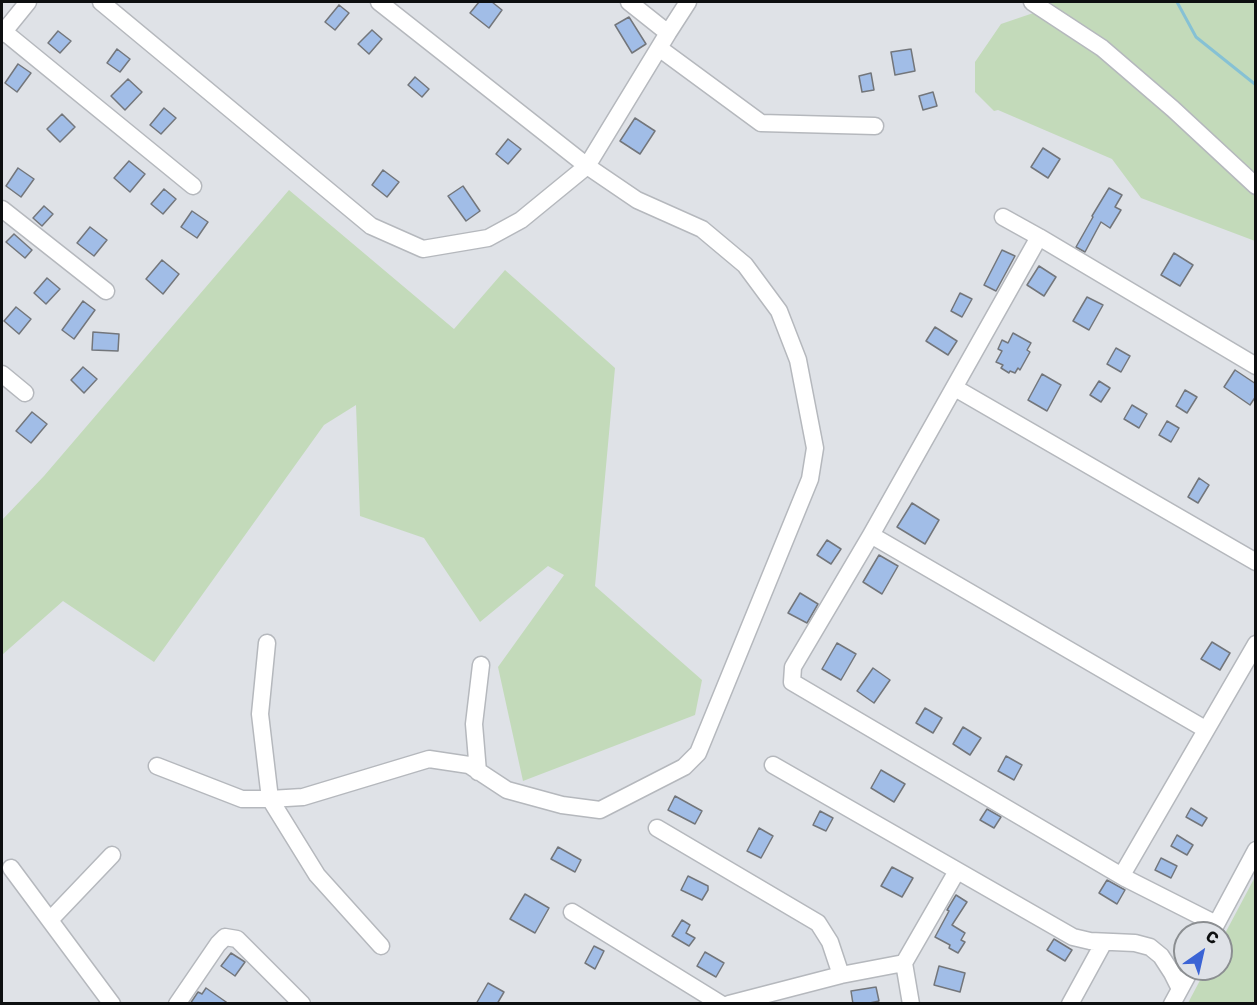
<!DOCTYPE html>
<html>
<head>
<meta charset="utf-8">
<style>
	body { margin:0 }
	#map { position:relative; width:1257px; height:1005px; overflow:hidden; background:#dfe2e7; font-family:Rubik,sans-serif }
	canvas { display:block }
	.frame { position:absolute; inset:0; border:3px solid #0d0f10; pointer-events:none }
	.north { position:absolute; left:1173px; top:921px; width:60px; height:60px; box-sizing:border-box; background:#dfe2e7; border:2px solid #8b8e91; border-radius:50%; rotate:34deg; font-size:16px; font-weight:700; line-height:24px; text-align:center; color:#0d0f10 }
	.north::after { content:''; display:block; margin:auto; width:21px; height:27px; background:#3b64d5; clip-path:polygon(50% 0,100% 100%,50% 72%,0 100%) }
</style>
</head>
<body>
<div id="map">
<canvas width="1257" height="1005"></canvas>
<div class="frame"></div>
<div class="north">С</div>
</div>
<script>
const ctx = document.querySelector('canvas').getContext('2d');
ctx.lineJoin = 'round';
function fill(path, color) { ctx.fillStyle = color; ctx.fill(path, 'evenodd'); }
const poly = rows => new Path2D(rows.map(r => 'M' + r).join(''));
function stroke(path, color, width, dash) { ctx.strokeStyle = color; ctx.lineWidth = width; ctx.lineCap = dash ? 'butt' : 'round'; ctx.setLineDash(dash || []); ctx.stroke(path); }
fill(poly([
	[1044,2,1255,2,1255,241,1141,198,1112,159,998,110,994,111,975,92,975,62,1001,24,1048,8],
	[289,190,454,329,505,270,615,368,595,586,702,680,695,715,523,781,498,667,564,575,548,566,480,622,424,538,360,516,356,405,324,425,154,662,63,601,2,655,2,520,44,476],
	[1255,877,1255,1003,1188,1003,1206,969,1221,969,1221,941]
]), '#c3daba');
stroke(poly([
	[1177,2,1196,37,1256,85]
]), '#86c1d4', 3);
const building = poly([
	[479,2,492,2,502,10,489,28,470,13,479,2],
	[339,5,349,13,335,30,325,22,339,5],
	[629,17,646,44,632,53,615,25,629,17],
	[372,30,382,39,369,54,358,44,372,30],
	[58,31,71,41,60,53,48,43,58,31],
	[117,49,130,59,120,72,107,63,117,49],
	[911,49,915,71,895,75,891,52,911,49],
	[18,64,31,73,17,92,5,83,18,64],
	[871,73,874,90,862,92,859,76,871,73],
	[415,77,429,89,422,97,408,85,415,77],
	[128,79,142,92,125,110,111,96,128,79],
	[933,92,937,106,923,110,919,96,933,92],
	[164,108,176,118,161,134,150,125,164,108],
	[62,114,75,127,60,142,47,129,62,114],
	[635,118,655,131,640,154,620,141,635,118],
	[508,139,521,149,508,164,496,154,508,139],
	[1043,148,1060,159,1048,178,1031,167,1043,148],
	[129,161,145,174,130,192,114,178,129,161],
	[18,168,34,179,21,197,6,186,18,168],
	[383,170,399,182,387,197,372,185,383,170],
	[463,186,480,211,466,221,448,196,463,186],
	[1109,188,1122,195,1115,207,1121,210,1110,228,1101,222,1085,252,1076,247,1093,217,1092,216,1109,188],
	[164,189,176,199,163,214,151,204,164,189],
	[44,206,53,214,42,226,33,218,44,206],
	[192,211,208,222,197,238,181,227,192,211],
	[90,227,107,240,94,256,77,243,90,227],
	[14,234,32,250,25,258,6,242,14,234],
	[1002,250,1015,256,996,291,984,285,1002,250],
	[1174,253,1193,265,1180,286,1161,275,1174,253],
	[162,260,179,274,163,294,146,279,162,260],
	[1039,266,1056,277,1044,296,1027,285,1039,266],
	[47,278,60,289,46,304,34,293,47,278],
	[960,293,972,299,962,317,951,311,960,293],
	[1087,297,1103,305,1089,330,1073,321,1087,297],
	[83,301,95,310,74,339,62,330,83,301],
	[16,307,31,319,19,334,4,321,16,307],
	[935,327,957,341,948,355,926,341,935,327],
	[93,332,119,334,118,351,92,350,93,332],
	[1013,333,1031,343,1027,350,1030,352,1020,370,1018,368,1015,373,1010,371,1009,373,1001,368,1003,365,996,362,1002,351,998,349,1002,340,1008,343,1013,333],
	[1116,348,1130,356,1121,372,1107,364,1116,348],
	[83,367,97,379,84,393,71,380,83,367],
	[1235,370,1256,384,1256,396,1250,405,1224,387,1235,370],
	[1042,374,1061,385,1047,411,1028,400,1042,374],
	[1099,381,1110,388,1101,402,1090,395,1099,381],
	[1185,390,1197,397,1187,413,1176,406,1185,390],
	[1132,405,1147,414,1139,428,1124,419,1132,405],
	[32,412,47,424,31,443,16,431,32,412],
	[1167,421,1179,428,1171,442,1159,435,1167,421],
	[1199,478,1209,485,1198,503,1188,497,1199,478],
	[912,503,939,520,925,544,897,527,912,503],
	[827,540,841,549,831,564,817,555,827,540],
	[879,555,898,566,882,594,863,582,879,555],
	[800,593,818,604,807,623,788,613,800,593],
	[1212,642,1230,653,1220,670,1201,659,1212,642],
	[837,643,856,654,841,680,822,669,837,643],
	[873,668,890,680,874,703,857,691,873,668],
	[925,708,942,718,933,733,916,723,925,708],
	[963,727,981,738,970,755,953,744,963,727],
	[1006,756,1022,765,1014,780,998,771,1006,756],
	[881,770,905,784,894,802,871,788,881,770],
	[675,796,702,811,695,824,668,810,675,796],
	[1191,808,1207,818,1202,826,1186,817,1191,808],
	[987,809,1001,817,994,828,980,820,987,809],
	[820,811,833,818,826,831,813,825,820,811],
	[759,828,773,836,761,858,747,851,759,828],
	[1177,835,1193,845,1187,855,1171,846,1177,835],
	[558,847,581,860,575,872,551,859,558,847],
	[1161,858,1177,866,1171,878,1155,870,1161,858],
	[892,867,913,878,902,897,881,886,892,867],
	[688,876,708,886,708,890,702,900,681,890,688,876],
	[1107,880,1125,890,1117,904,1099,893,1107,880],
	[525,894,549,908,535,933,510,919,525,894],
	[956,895,967,902,952,925,965,933,961,940,965,942,958,953,949,948,950,945,935,937,949,911,947,910,956,895],
	[682,920,690,925,686,933,695,938,689,946,672,936,682,920],
	[1054,939,1072,950,1065,961,1047,950,1054,939],
	[594,946,604,951,595,969,585,963,594,946],
	[705,952,724,963,716,977,697,966,705,952],
	[231,953,245,962,235,976,221,966,231,953],
	[939,966,965,973,960,992,934,985,939,966],
	[488,983,504,992,497,1004,476,1004,488,983],
	[876,987,879,1001,865,1004,853,1004,851,991,876,987],
	[206,988,229,1004,190,1004,198,992,202,994,206,988]
]);
fill(building, '#a1bde7');
stroke(building, '#73767b', 1.5);
const minor = poly([
	[101,2,371,226,423,249,488,238,521,220,587,166,668,33,688,2],
	[629,2,668,33],
	[1032,2,1102,48,1173,109,1256,186],
	[2,30,193,186],
	[2,34,28,2],
	[659,48,761,123,875,126],
	[2,209,106,291],
	[1003,217,1039,237,1256,366],
	[1039,237,871,535,793,667,792,682,1125,878,1216,924],
	[2,374,25,393],
	[955,388,1256,562],
	[871,535,1205,729],
	[267,643,260,714,270,799,317,875,381,946],
	[773,765,1073,937,1090,941,1135,943,1150,947,1161,956,1172,973,1180,989],
	[157,766,242,799,270,799,303,797,429,759,469,765,507,790,562,805,600,810,684,767,698,753,810,479,815,448,798,360,779,311,745,265,702,229,637,200,587,166,379,2],
	[478,772,474,724,481,665],
	[657,828,818,923,830,942,841,975],
	[11,868,112,1004],
	[1122,875,1256,644],
	[572,912,721,1004],
	[50,920,112,855],
	[1212,932,1256,850],
	[177,1004,218,944,225,937,237,939,302,1004],
	[729,1004,841,975,904,963],
	[911,1004,904,963,957,871],
	[1070,1004,1104,942],
	[1172,1004,1191,969]
]);
stroke(minor, '#b5b8bd', 19);
stroke(minor, '#fff', 16);
</script>
</body>
</html>
